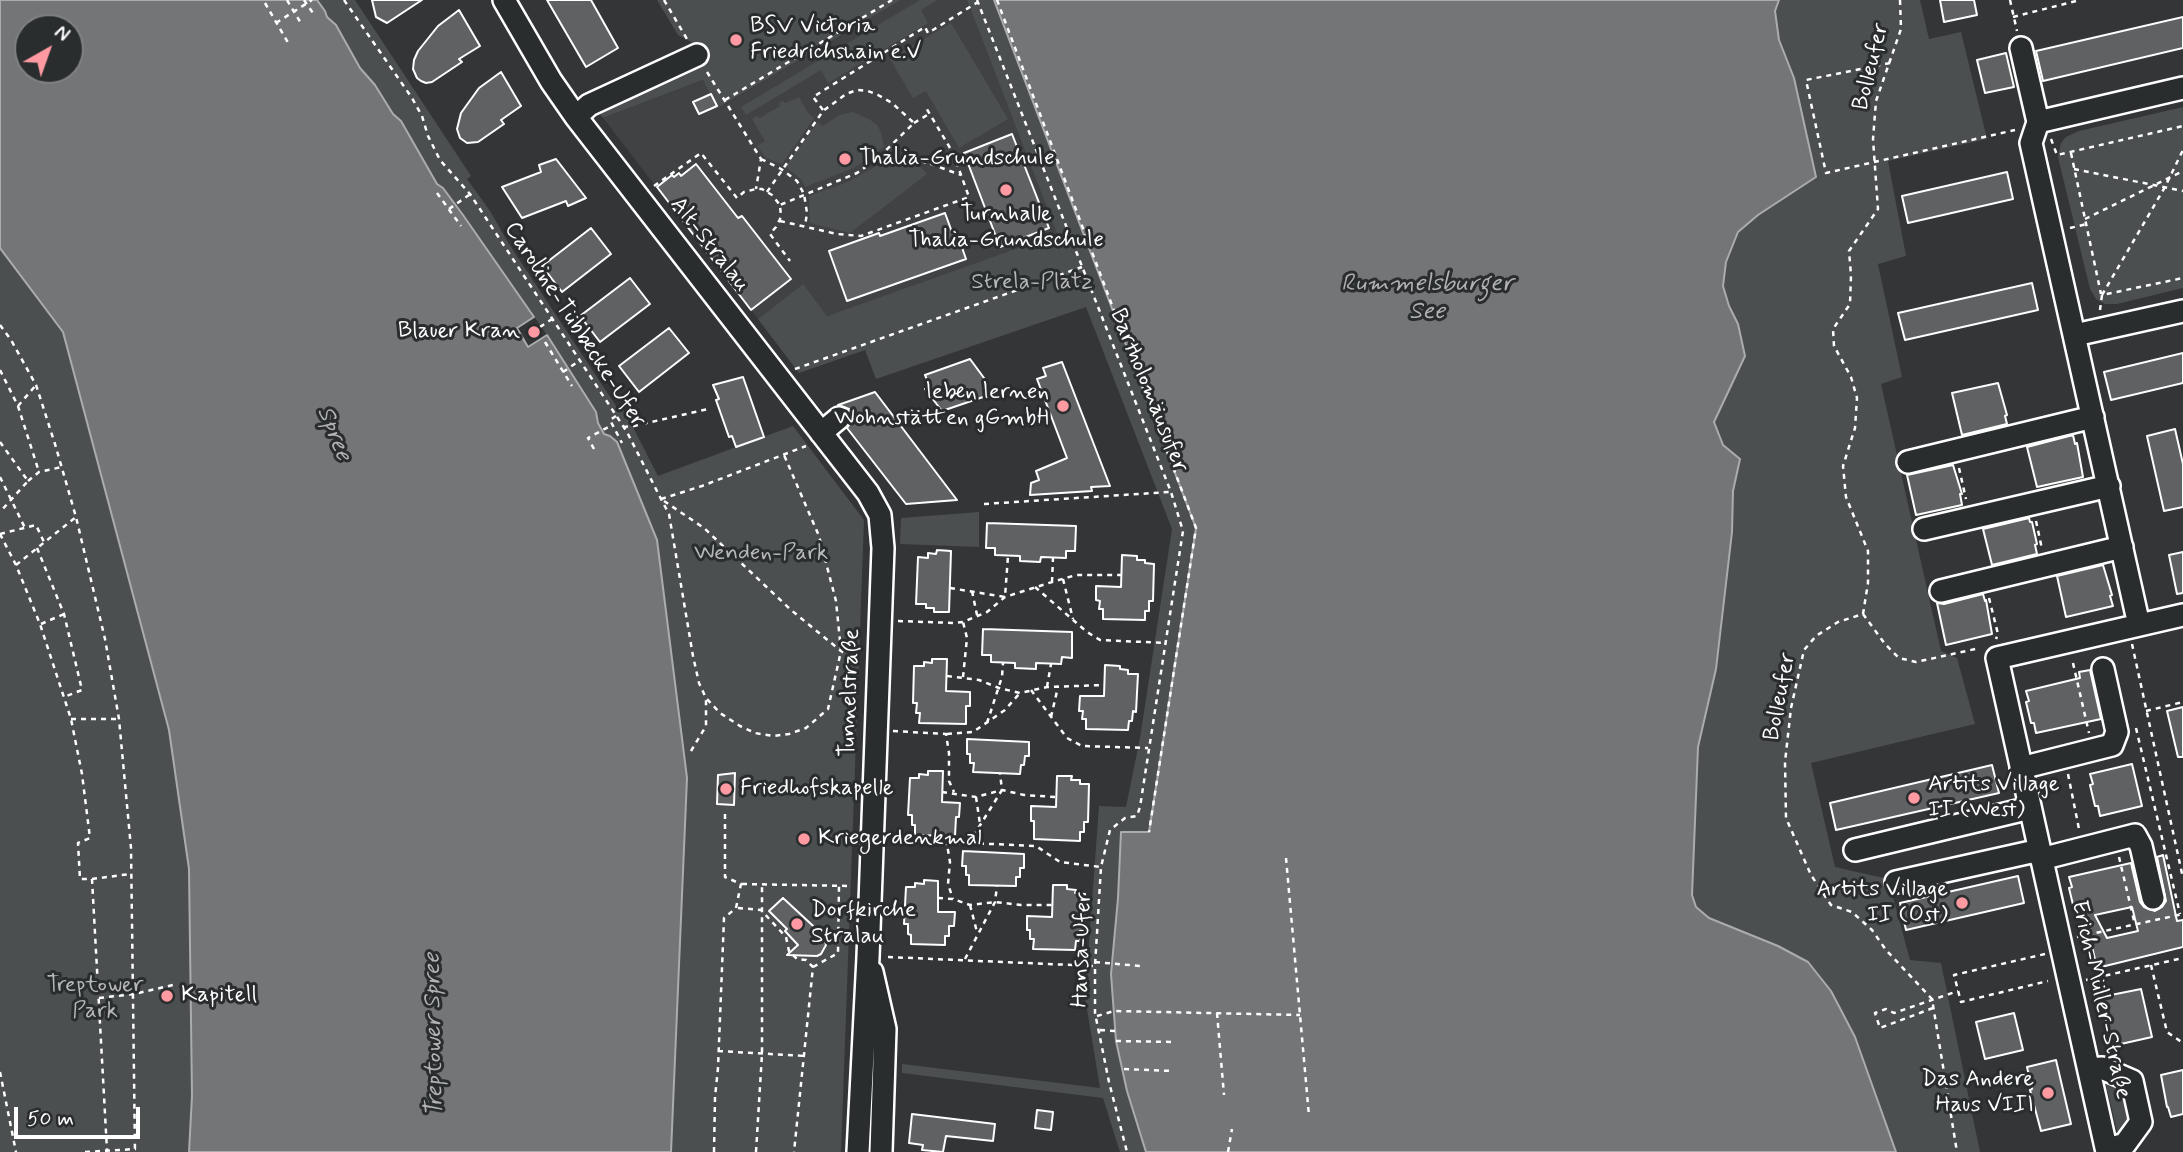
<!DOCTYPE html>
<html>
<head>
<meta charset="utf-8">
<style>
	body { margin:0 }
	#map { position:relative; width:2183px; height:1152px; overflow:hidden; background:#333536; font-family:Mynerve,sans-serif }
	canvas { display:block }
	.north { position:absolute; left:14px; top:14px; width:70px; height:70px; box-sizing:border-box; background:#2a2d2e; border:2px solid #7f8182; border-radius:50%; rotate:40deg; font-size:19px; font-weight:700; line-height:28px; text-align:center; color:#fff }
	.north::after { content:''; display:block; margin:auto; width:24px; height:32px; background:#ff9aa2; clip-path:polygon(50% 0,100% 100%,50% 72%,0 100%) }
	.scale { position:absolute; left:14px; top:1107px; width:126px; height:32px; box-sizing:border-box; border:4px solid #fff; border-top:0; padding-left:9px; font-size:21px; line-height:24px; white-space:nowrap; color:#fff; -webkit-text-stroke:5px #2a2d2e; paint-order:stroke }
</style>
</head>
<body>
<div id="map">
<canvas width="2183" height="1152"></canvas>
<div class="north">N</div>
<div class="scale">50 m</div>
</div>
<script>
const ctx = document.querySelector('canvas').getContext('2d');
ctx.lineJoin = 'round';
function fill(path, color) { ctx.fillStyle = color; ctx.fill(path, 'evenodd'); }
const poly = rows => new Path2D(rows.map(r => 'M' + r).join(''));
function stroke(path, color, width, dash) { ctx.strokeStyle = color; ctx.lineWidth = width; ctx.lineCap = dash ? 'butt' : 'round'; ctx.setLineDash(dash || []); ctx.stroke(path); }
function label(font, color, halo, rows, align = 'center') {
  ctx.font = font + ' Mynerve,sans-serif'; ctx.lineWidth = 6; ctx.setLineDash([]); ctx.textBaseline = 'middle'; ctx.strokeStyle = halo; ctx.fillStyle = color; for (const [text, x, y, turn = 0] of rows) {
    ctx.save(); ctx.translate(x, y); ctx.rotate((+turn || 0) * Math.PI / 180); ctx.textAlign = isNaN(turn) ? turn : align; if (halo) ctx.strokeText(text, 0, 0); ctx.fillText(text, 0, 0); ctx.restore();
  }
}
fill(poly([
	[901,0,967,0,1057,234,827,316,802,285,758,319,603,118,704,80,719,108]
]), '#404243');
fill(poly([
	[317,0,355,0,471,176,467,179,490,211,509,244,618,409,623,408,658,476,793,426,864,520,841,1152,671,1152,687,778,657,540,617,442,604,435,598,423,596,412,547,335,463,215,443,188,437,184,401,121,393,114,375,85,360,68,336,25,327,17,325,11],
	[657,0,901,0,718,108,703,80,603,118,587,97,697,45,678,35],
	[920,0,937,0,921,10,928,23,828,83,821,70,746,115,741,107],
	[967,0,994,0,1196,528,1149,832,1121,832,1118,898,1111,974,1114,1011,1127,1091,1146,1152,1120,1152,1103,1098,902,1073,902,1064,1100,1088,1085,997,1099,806,1126,807,1140,738,1172,529,1086,307,876,379,865,350,799,373,758,319,803,284,827,316,1057,234],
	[1752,0,1920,0,1929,39,1961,32,1987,139,1888,161,1906,256,1878,264,1902,377,1881,384,1941,651,1957,658,1975,724,1811,763,1835,867,1888,879,1910,960,1941,963,1980,1152,1856,1152,1693,925,1677,887,1705,440,1725,231,1816,177,1794,78],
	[951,23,1008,119,959,148,926,91,913,98,890,59],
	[799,97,808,113,814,118,782,164,766,158,757,146,765,141,752,119,757,116,760,118,780,106,779,103,783,101,785,103],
	[2183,107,2183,288,2117,304,2105,304,2096,299,2090,289,2058,157,2061,143,2066,137,2079,131],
	[853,112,869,119,877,125,881,132,884,147,854,168,805,187,802,180,786,167,791,158,818,122,822,126,840,115],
	[898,159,916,162,927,174,850,233,810,223,809,196,848,182,880,164],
	[0,248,63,332,169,730,189,869,192,1096,189,1152,0,1152],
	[979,512,979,547,900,544,901,518],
	[2100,1059,2144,1078,2154,1123,2126,1152,2122,1152]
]), '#4c4f50');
const water = poly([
	[0,0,317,0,325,11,327,17,336,25,360,68,375,85,393,114,401,121,437,184,443,188,463,215,534,317,517,328,528,347,547,335,596,412,598,423,604,434,610,436,617,442,657,540,687,778,671,1152,189,1152,192,1096,189,869,169,730,63,332,0,248,0,0],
	[70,28,70,70,28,70,28,28,70,28],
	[994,0,1779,0,1775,11,1779,40,1794,78,1816,177,1758,215,1738,232,1726,262,1723,286,1729,306,1738,324,1745,356,1714,422,1723,445,1740,459,1733,491,1732,532,1716,669,1698,747,1692,895,1696,907,1709,918,1778,946,1808,962,1831,991,1855,1037,1896,1152,1146,1152,1127,1091,1116,1041,1111,974,1118,898,1121,832,1149,832,1196,528,994,0]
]);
fill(water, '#737576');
stroke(water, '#abacad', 2);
const building = poly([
	[372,0,422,0,387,23,376,17,372,0],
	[547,0,591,0,618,48,586,67,547,0],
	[1940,0,1974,0,1977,15,1944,22,1940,0],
	[459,10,480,46,459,59,462,62,432,82,426,83,421,81,417,78,413,69,414,60,418,51,438,26,459,10],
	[2183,17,2183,48,2043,81,2036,51,2183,17],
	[2006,53,2014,87,1985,93,1977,60,2006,53],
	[501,72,521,106,501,120,504,124,478,142,467,143,460,138,457,129,461,113,479,88,501,72],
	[711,94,717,106,699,114,693,102,711,94],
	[1012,134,1049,228,1000,247,964,153,1012,134],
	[556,159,586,198,568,206,566,201,522,218,502,187,541,172,539,165,556,159],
	[696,164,738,218,742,216,791,279,751,310,657,187,672,175,674,177,679,173,681,176,696,164],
	[2007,172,2013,199,1908,223,1902,196,2007,172],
	[945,213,956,243,960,242,966,259,847,301,829,251,879,233,880,236,945,213],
	[591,228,611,254,562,292,542,266,591,228],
	[630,278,650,304,600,342,580,316,630,278],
	[2032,283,2038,310,1905,340,1898,313,2032,283],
	[669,328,689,353,639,392,619,366,669,328],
	[2183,353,2183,383,2111,400,2104,372,2183,353],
	[970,359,987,382,983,384,986,396,942,411,925,389,930,387,925,375,970,359],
	[1062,362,1110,486,1091,487,1092,491,1030,495,1031,483,1039,480,1036,471,1067,458,1037,379,1046,376,1043,368,1062,362],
	[743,377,764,437,736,447,732,436,729,437,716,400,719,399,713,385,743,377],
	[1998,383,2007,415,2005,416,2007,424,1962,435,1952,393,1998,383],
	[875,392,957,500,906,504,847,428,851,422,852,415,849,409,838,405,875,392],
	[2175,429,2183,464,2183,507,2164,511,2147,436,2175,429],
	[2073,435,2075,444,2077,443,2083,477,2037,487,2027,447,2073,435],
	[1953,465,1962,494,1960,494,1962,505,1916,515,1907,475,1953,465],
	[2029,518,2030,522,2032,522,2037,544,2035,545,2037,554,1992,565,1983,529,2029,518],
	[987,523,1076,526,1075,551,1066,551,1066,558,1041,557,1040,562,1020,561,1020,556,995,555,995,548,986,548,987,523],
	[937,550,951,551,949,612,934,612,934,608,926,608,926,604,916,604,918,557,928,558,928,553,936,554,937,550],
	[2183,552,2183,593,2177,594,2169,555,2183,552],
	[1122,555,1137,556,1137,560,1145,560,1145,563,1154,564,1153,601,1149,601,1149,611,1145,611,1145,620,1103,619,1103,609,1099,609,1100,601,1096,600,1096,586,1121,587,1122,555],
	[2103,565,2112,595,2110,596,2113,606,2066,617,2057,576,2103,565],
	[1983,594,1985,601,1986,600,1992,634,1946,645,1937,603,1944,604,1983,594],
	[983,629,1072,632,1072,658,1062,657,1061,664,1036,663,1036,669,1015,668,1015,663,991,662,991,655,982,655,983,629],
	[932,659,947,659,946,691,970,692,970,706,966,706,966,724,919,723,920,713,916,713,917,703,913,703,914,666,924,666,924,662,932,663,932,659],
	[1105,665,1120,666,1120,669,1128,670,1128,674,1138,674,1136,712,1133,711,1132,721,1129,721,1128,730,1086,729,1086,719,1082,719,1083,711,1079,711,1080,696,1104,696,1105,665],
	[2090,670,2101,719,2036,733,2034,723,2031,723,2026,702,2029,701,2026,691,2080,678,2079,672,2090,670],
	[2183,707,2183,757,2178,757,2167,711,2183,707],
	[967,739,1029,742,1029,756,1025,756,1024,765,1021,765,1020,774,973,772,974,763,970,763,970,754,967,754,967,739],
	[2132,764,2142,806,2100,816,2098,806,2095,806,2090,785,2093,784,2090,774,2132,764],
	[1992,765,1999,793,1836,830,1830,803,1992,765],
	[928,771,943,771,942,802,960,803,959,817,956,817,955,836,915,835,915,825,912,825,912,815,908,815,910,778,919,778,919,774,928,775,928,771],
	[735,773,734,805,717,804,718,775,735,773],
	[1057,776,1072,776,1071,780,1080,780,1080,784,1089,784,1088,822,1084,822,1084,832,1080,832,1080,841,1034,839,1034,821,1031,821,1031,806,1056,807,1057,776],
	[963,851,1024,854,1024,868,1020,868,1020,877,1016,877,1016,886,969,885,969,875,966,875,966,866,962,866,963,851],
	[2163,855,2177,921,2183,920,2183,947,2097,968,2085,917,2079,919,2077,909,2074,909,2069,888,2072,887,2069,877,2131,863,2140,902,2144,907,2155,911,2162,907,2166,901,2157,857,2163,855],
	[2132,907,2138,931,2107,938,2095,915,2132,907],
	[2018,876,2024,903,1906,930,1900,903,2018,876],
	[924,880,938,881,938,912,955,912,954,926,949,926,949,936,945,936,945,945,911,944,911,935,908,934,908,924,904,924,906,887,915,887,915,883,924,884,924,880],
	[1053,885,1067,885,1067,889,1076,890,1075,893,1085,894,1084,931,1080,931,1080,941,1076,941,1075,950,1033,949,1034,939,1030,939,1030,930,1027,930,1027,916,1052,917,1053,885],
	[783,898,824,936,826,945,821,954,817,956,787,955,798,945,785,931,787,929,769,911,783,898],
	[2141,989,2152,1037,2112,1046,2101,997,2141,989],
	[2014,1013,2023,1050,1985,1059,1976,1022,2014,1013],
	[2056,1060,2071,1124,2041,1131,2030,1090,2032,1089,2027,1067,2056,1060],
	[2183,1070,2183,1114,2171,1117,2168,1107,2167,1107,2161,1075,2183,1070],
	[1037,1110,1053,1112,1051,1130,1035,1128,1037,1110],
	[912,1114,995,1124,993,1141,946,1136,943,1152,922,1150,923,1145,909,1143,912,1114]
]);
fill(building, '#5f6162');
stroke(building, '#fff', 2);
const minor = poly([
	[504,0,551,81,576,117,868,493,880,515,883,548,868,957,858,1152],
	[2021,48,2038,122],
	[576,117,589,105,697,55],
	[2075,335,2183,311],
	[821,433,839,418],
	[1908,462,2093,417],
	[1924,529,2109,486],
	[1941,591,2122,547],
	[2139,625,2031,143,2038,122,2183,88],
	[2021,768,2112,745,2117,732,2103,669],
	[1855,850,2030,808],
	[2041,859,2135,835,2141,846,2153,898],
	[1896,882,2040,850],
	[872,972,885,1029,881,1152],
	[2089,1069,2102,1068,2132,1081,2141,1122,2125,1144,2107,1149],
	[2107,1152,1997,658,2183,615]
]);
stroke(minor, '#fff', 26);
stroke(poly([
	[287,0,302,25],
	[304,0,315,16],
	[344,0,412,98,422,116,428,136,440,160,470,194,627,432,661,499,669,514,693,656,699,683,706,698,720,713,740,726,755,733,773,736,789,734,806,728,828,709,841,651,836,601,819,536,784,455],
	[664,0,687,39],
	[977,0,1171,492,1183,531,1140,807,1137,816,1125,818,1110,830,1101,867,1095,966,1095,1013,1109,1082,1127,1152],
	[997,0,1196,528,1149,832],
	[1900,0,1901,29,1876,101,1873,139,1878,209,1849,251,1851,275,1850,304,1833,329,1834,346,1851,377,1857,398,1855,428,1843,466,1846,497,1868,551,1868,583,1863,614,1838,622,1816,636,1804,650,1791,708,1785,762,1786,818,1811,875,1831,905,1852,912,1872,930,1886,950,1932,999,1957,1152],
	[2010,0,2017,31],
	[265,3,290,46],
	[2013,17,2080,0],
	[276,23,312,0],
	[1890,63,1806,80,1826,173,2015,130],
	[707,72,761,159,756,189],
	[725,100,892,0],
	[823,110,813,97,925,27,928,33,978,2],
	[914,123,929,114],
	[2051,139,2057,155,2183,126],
	[2071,153,2101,294],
	[882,158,895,155,928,163,961,175],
	[761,159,781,169,797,181,804,194,807,213,805,226],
	[2074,169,2183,191],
	[654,186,701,153,737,198,744,192,756,189,762,189,772,195,780,205,781,217,776,227,770,234,790,261],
	[767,192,823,111,846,94,857,90,868,91,878,95,892,103,914,123,878,158,857,173,780,205],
	[437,193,461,226],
	[449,209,469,195],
	[2085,219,2183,171],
	[780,221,837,234,861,236,969,197,953,153,925,106],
	[2070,228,2087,224],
	[2102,295,2165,187,2183,150],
	[2100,310,2102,295,2183,278],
	[0,325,11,340,36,385,55,444,76,517,105,639,119,719,131,848,135,1152],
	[540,327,552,319],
	[545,342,572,386],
	[795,369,1082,267],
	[0,370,18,406,39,472],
	[563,372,579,361],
	[18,406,36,385],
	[616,416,610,420,622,443],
	[623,427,634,426,708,409],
	[0,442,28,481,0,512],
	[594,449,588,438,612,425],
	[1959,468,1966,499],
	[0,477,25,528],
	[28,481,39,472,62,467],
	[661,499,702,486,806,446],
	[664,501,704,528,791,610,841,651,860,663],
	[984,504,1169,492],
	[2036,521,2042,549],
	[0,534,16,565,40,624,71,719,82,774,90,838,78,843,80,879,92,879,107,1150],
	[0,534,36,525,44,542],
	[37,548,64,614,82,690,64,697],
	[16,565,76,517],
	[1063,579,1073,619],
	[1052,582,1053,558],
	[1035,587,1087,632,1100,640,1166,643],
	[950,588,1005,597,1008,556],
	[972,591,977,615],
	[1989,598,1998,634,1996,639],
	[1863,614,1885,644,1899,658,1916,662,1980,648],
	[898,621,954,623,963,622,987,612,1005,597,1052,582,1076,575,1121,575],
	[41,624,64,614],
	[2132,644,2183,878],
	[2073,663,2089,733],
	[947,676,979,680,999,688,1020,693,1047,687,1104,685],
	[963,677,967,638,963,622],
	[1047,687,1051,664],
	[1031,690,1067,738,1082,746,1148,748],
	[2146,711,2183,702],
	[1051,717,1058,687],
	[71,719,119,719],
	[987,723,1002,677,1003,663],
	[2136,728,2180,914],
	[893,731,946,734,949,753,949,781,954,792],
	[947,734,973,732,1005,710,1020,693],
	[691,751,706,726,706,698],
	[2068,774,2079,829],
	[942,792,976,797,1002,790,1024,795,1056,797],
	[976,797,980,824],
	[892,841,947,844,950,862,948,884,953,899],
	[969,843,1036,846,1060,862,1101,867],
	[947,844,969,843,1002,790,1000,773],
	[2119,857,2135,925],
	[1286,858,1309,1116],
	[92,879,130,874],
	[742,884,850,886],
	[938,898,953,899,970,905,995,902,1021,905,1052,905],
	[970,905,977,932],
	[738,908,761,910,786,937,789,951,797,959,806,960,813,967,794,1152],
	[2077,937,2183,914],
	[2045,954,1954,975,1961,1002,2048,981],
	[888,957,1095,966],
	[965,959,995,902,997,886],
	[1095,962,1140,966],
	[2151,965,2167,1032,2183,1043],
	[813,967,838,953,839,886],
	[2086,980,2183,958],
	[99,998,134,994,173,985],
	[1933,1008,1880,1028,1875,1013,1886,1009,1894,1013,1958,991],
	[1217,1013,1224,1095],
	[1097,1016,1114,1011,1300,1015],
	[1100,1030,1115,1031],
	[1116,1041,1176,1042],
	[718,1051,805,1056],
	[1124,1069,1172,1071],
	[0,1072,16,1152],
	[85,1152,136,1149],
	[714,1152,715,1097,718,1068,724,918,736,908,741,884,725,877,725,811],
	[756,1152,762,1054,762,884],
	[1228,1152,1232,1129]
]), '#fff', 2.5, [5, 5]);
stroke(minor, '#2a2d2e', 21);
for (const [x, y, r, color] of [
	[736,40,7,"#ff9aa2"],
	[845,159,7,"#ff9aa2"],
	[1006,190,7,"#ff9aa2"],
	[534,332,7,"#ff9aa2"],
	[1063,406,7,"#ff9aa2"],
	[726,789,7,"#ff9aa2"],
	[1914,798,7,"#ff9aa2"],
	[804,839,7,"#ff9aa2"],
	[1962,903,7,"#ff9aa2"],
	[797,924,7,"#ff9aa2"],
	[167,996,7,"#ff9aa2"],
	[2048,1093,7,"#ff9aa2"]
]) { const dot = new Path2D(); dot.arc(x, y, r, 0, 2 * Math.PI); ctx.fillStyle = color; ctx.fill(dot); stroke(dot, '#2a2d2e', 2.5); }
label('23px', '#fff', '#2a2d2e', [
	["BSV Victoria",750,27],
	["Friedrichshain e.V",750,53],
	["Thalia-Grundschule",859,159],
	["Turnhalle",1006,215,"center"],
	["Thalia-Grundschule",1006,241,"center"],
	["Blauer Kran",520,332,"right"],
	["leben lernen",1049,393,"right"],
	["Wohnstätten gGmbH",1049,419,"right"],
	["Artits Village",1928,785],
	["II (West)",1928,811],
	["Friedhofskapelle",740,789],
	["Kriegerdenkmal",818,839],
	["Artits Village",1948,890,"right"],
	["II (Ost)",1948,916,"right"],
	["Dorfkirche",811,911],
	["Stralau",811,937],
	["Kapitell",181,996],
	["Das Andere",2034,1080,"right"],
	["Haus VIII",2034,1106,"right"]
], 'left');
label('23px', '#fff', '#2a2d2e', [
	["Bolleufer",1872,67,-76],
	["Alt-Stralau",709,245,52],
	["Caroline-Tübbecke-Ufer",574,325,57],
	["Bartholomäusufer",1148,391,68],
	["Tunnelstraße",851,693,-88],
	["Bolleufer",1781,697,-79],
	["Hansa-Ufer",1083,950,-88],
	["Erich-Müller-Straße",2100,1000,77]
]);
label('23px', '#b7b9b9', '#2a2d2e', [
	["Strela-Platz",1032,283],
	["Wenden-Park",761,554],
	["Treptower",95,986],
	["Park",95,1012]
]);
label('italic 24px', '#b2b3b4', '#2a2d2e', [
	["Rummelsburger",1427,285],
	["See",1427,313],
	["Spree",333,434,68],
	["Treptower Spree",435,1035,-91]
]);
</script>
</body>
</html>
